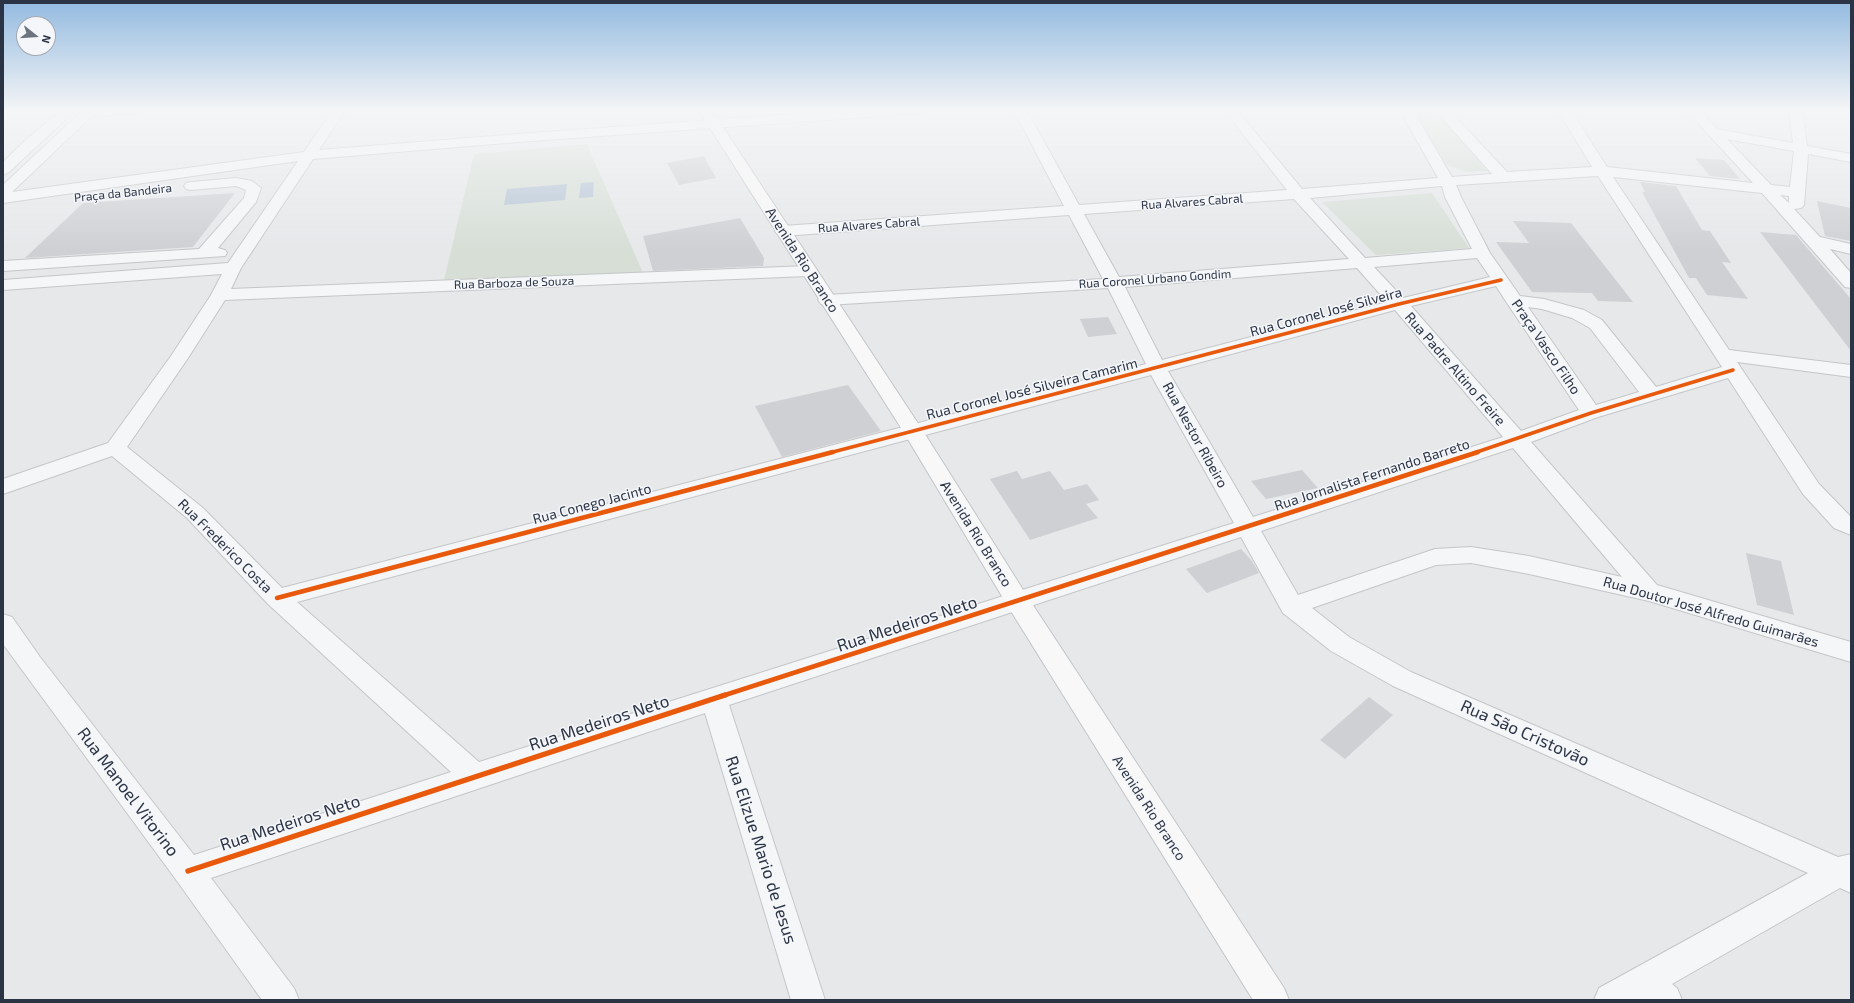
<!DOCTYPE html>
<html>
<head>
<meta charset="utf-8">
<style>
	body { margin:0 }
	#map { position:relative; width:1854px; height:1003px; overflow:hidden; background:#e6e8ea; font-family:"Exo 2",sans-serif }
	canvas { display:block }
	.frame { position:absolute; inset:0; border:4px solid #2b3445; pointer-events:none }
	.north { position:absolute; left:16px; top:16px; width:40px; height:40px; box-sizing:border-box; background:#f4f6f9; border:1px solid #a4a8b1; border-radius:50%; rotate:107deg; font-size:11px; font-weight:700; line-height:16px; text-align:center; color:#2b3445 }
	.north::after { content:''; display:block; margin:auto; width:14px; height:18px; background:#6c737f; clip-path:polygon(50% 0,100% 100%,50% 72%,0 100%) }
</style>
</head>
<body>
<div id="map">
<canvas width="1854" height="1003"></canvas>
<div class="frame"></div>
<div class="north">N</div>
</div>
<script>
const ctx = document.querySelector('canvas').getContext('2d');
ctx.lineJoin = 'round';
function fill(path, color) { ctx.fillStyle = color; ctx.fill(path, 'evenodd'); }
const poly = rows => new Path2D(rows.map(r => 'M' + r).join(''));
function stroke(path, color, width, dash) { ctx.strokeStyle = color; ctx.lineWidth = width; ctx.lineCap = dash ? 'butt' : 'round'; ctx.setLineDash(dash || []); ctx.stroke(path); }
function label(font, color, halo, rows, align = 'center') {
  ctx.font = font + ' "Exo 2",sans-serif'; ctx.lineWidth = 3; ctx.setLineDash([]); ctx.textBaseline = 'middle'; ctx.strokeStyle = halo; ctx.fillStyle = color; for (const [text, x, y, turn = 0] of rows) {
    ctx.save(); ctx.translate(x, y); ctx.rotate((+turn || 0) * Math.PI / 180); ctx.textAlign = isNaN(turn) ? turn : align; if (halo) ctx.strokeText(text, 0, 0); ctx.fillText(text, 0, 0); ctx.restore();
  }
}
fill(poly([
	[1410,109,1435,109,1487,171,1468,172,1447,165],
	[587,144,643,273,444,280,474,154],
	[1432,193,1469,248,1376,255,1322,202]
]), '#d6ded6');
fill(poly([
	[594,182,593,197,579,198,581,183],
	[567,184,565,200,504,205,507,189]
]), '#b4c4d5');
fill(poly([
	[704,156,716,178,679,185,667,163],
	[1695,158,1724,160,1740,179,1710,176],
	[1640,182,1676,186,1702,230,1710,231,1731,263,1722,262,1748,299,1707,295,1696,278,1689,278,1642,192,1645,192],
	[235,193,193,247,25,258,83,203],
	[1817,201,1851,208,1851,241,1825,236],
	[740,218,764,258,763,266,653,271,643,236],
	[1513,221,1571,223,1633,302,1598,301,1592,293,1532,292,1496,242,1529,243],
	[1760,232,1796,235,1851,299,1851,351],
	[1108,317,1117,334,1088,337,1080,319],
	[848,385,881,431,782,457,755,406],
	[1302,470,1318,488,1266,499,1251,481],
	[1017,471,1022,479,1050,471,1064,490,1087,484,1099,500,1086,504,1098,518,1030,540,990,479],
	[1241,549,1252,561,1259,573,1207,593,1186,569],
	[1746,553,1781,561,1794,615,1757,605],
	[1369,697,1393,715,1345,759,1320,740]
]), '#ced0d3');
const minor = poly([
	[63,109,77,109,8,173,3,174,3,162,28,138,63,109],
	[84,109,147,109,141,113,92,116,12,192,304,152,333,109,346,109,319,150,531,133,864,109,930,109,924,113,531,141,313,159,241,268,231,289,808,266,814,267,816,271,814,275,808,276,225,300,188,358,127,447,203,508,282,588,1146,364,1108,288,827,305,821,304,818,300,821,296,827,295,1103,279,1069,215,783,236,777,234,775,231,777,228,783,226,1064,206,1013,109,1026,109,1079,205,1287,190,1223,109,1236,109,1302,189,1438,178,1399,109,1412,109,1452,177,1492,174,1434,109,1448,109,1507,172,1592,167,1557,109,1570,109,1607,167,1753,183,1685,109,1699,109,1717,129,1793,143,1789,109,1802,109,1807,146,1851,154,1851,162,1808,154,1804,205,1801,208,1794,209,1820,237,1851,244,1851,254,1830,249,1851,273,1851,288,1845,287,1762,193,1613,177,1729,350,1851,365,1851,377,1737,362,1819,484,1851,517,1851,535,1834,528,1803,494,1728,378,1598,417,1531,442,1657,585,1851,642,1851,662,1649,601,1529,574,1471,563,1436,565,1312,608,1349,637,1411,672,1838,857,1851,854,1851,893,1840,888,1672,984,1677,988,1682,1000,1594,1000,1599,988,1808,873,1393,686,1331,651,1283,613,1241,537,729,705,825,1000,791,1000,705,713,211,878,294,988,299,1000,262,1000,177,881,3,644,3,614,12,617,40,657,194,855,451,772,268,604,187,518,112,456,3,494,3,479,108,443,171,356,211,295,222,274,3,290,3,280,228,263,298,161,3,203,3,185,84,109],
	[1727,139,1794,151,1790,187,1771,185,1727,139],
	[1598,176,1722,367,1656,387,1602,320,1584,310,1544,299,1520,296,1490,253,1461,197,1456,185,1598,176],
	[1442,186,1445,197,1472,249,1365,258,1310,198,1442,186],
	[1780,195,1789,196,1789,203,1780,195],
	[1294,199,1349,259,1119,277,1084,214,1294,199],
	[1477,258,1490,277,1403,298,1374,267,1477,258],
	[1357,268,1387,302,1162,360,1125,287,1357,268],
	[1496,286,1505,300,1579,410,1521,431,1411,306,1496,286],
	[1528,307,1542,309,1572,318,1590,328,1639,392,1596,405,1528,307],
	[1395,310,1503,437,1253,517,1168,371,1395,310],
	[1151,375,1234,523,479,762,297,602,1151,375],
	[1513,448,1622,577,1529,556,1471,547,1435,549,1298,595,1261,531,1513,448],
	[236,178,252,181,261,188,256,202,218,248,225,250,227,253,225,256,3,271,3,261,199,249,244,198,246,190,236,186,191,190,186,189,184,186,186,183,191,182,236,178]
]);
const major = poly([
	[698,109,711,109,923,431,1027,596,1284,988,1289,1000,1253,1000,1009,608,903,431,698,109]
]);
stroke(minor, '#c4c6c8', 2);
stroke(major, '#c2c5c8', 2);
fill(minor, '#f5f6f7');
fill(major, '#f8f8f8');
stroke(poly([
	[829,453,1399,304,1501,280],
	[1474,453,1591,413,1733,370]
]), '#e8590c', 3.5);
stroke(poly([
	[277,598,833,452],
	[722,696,1478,452]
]), '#e8590c', 4.5);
stroke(poly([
	[188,871,725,695]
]), '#e8590c', 5.5);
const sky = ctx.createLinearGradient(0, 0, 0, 250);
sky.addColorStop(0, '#93bae0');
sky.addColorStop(0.44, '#f4f5f6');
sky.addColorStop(1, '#f4f5f600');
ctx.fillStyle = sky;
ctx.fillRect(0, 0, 1854, 250);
label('12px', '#2b3445', '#f4f6f9', [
	["Praça da Bandeira",123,193,-6],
	["Rua Alvares Cabral",1192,202,-4],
	["Rua Alvares Cabral",869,225,-4],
	["Rua Coronel Urbano Gondim",1155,279,-4],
	["Rua Barboza de Souza",514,283,-2]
]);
label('14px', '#2b3445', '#f4f6f9', [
	["Avenida Rio Branco",802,260,57],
	["Rua Coronel José Silveira",1326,312,-15],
	["Praça Vasco Filho",1546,347,56],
	["Rua Padre Altino Freire",1455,369,49],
	["Rua Coronel José Silveira Camarim",1032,389,-14],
	["Rua Nestor Ribeiro",1195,435,61],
	["Rua Jornalista Fernando Barreto",1372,475,-18],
	["Rua Conego Jacinto",592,504,-15],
	["Avenida Rio Branco",976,534,58],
	["Rua Frederico Costa",225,546,45],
	["Rua Doutor José Alfredo Guimarães",1711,612,16],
	["Avenida Rio Branco",1149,808,57]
]);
label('17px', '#2b3445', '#f4f6f9', [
	["Rua Medeiros Neto",907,624,-18],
	["Rua Medeiros Neto",599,723,-18],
	["Rua São Cristovão",1525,733,24],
	["Rua Manoel Vitorino",128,792,53],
	["Rua Medeiros Neto",290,823,-18],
	["Rua Elizue Mario de Jesus",761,850,72]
]);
</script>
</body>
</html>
